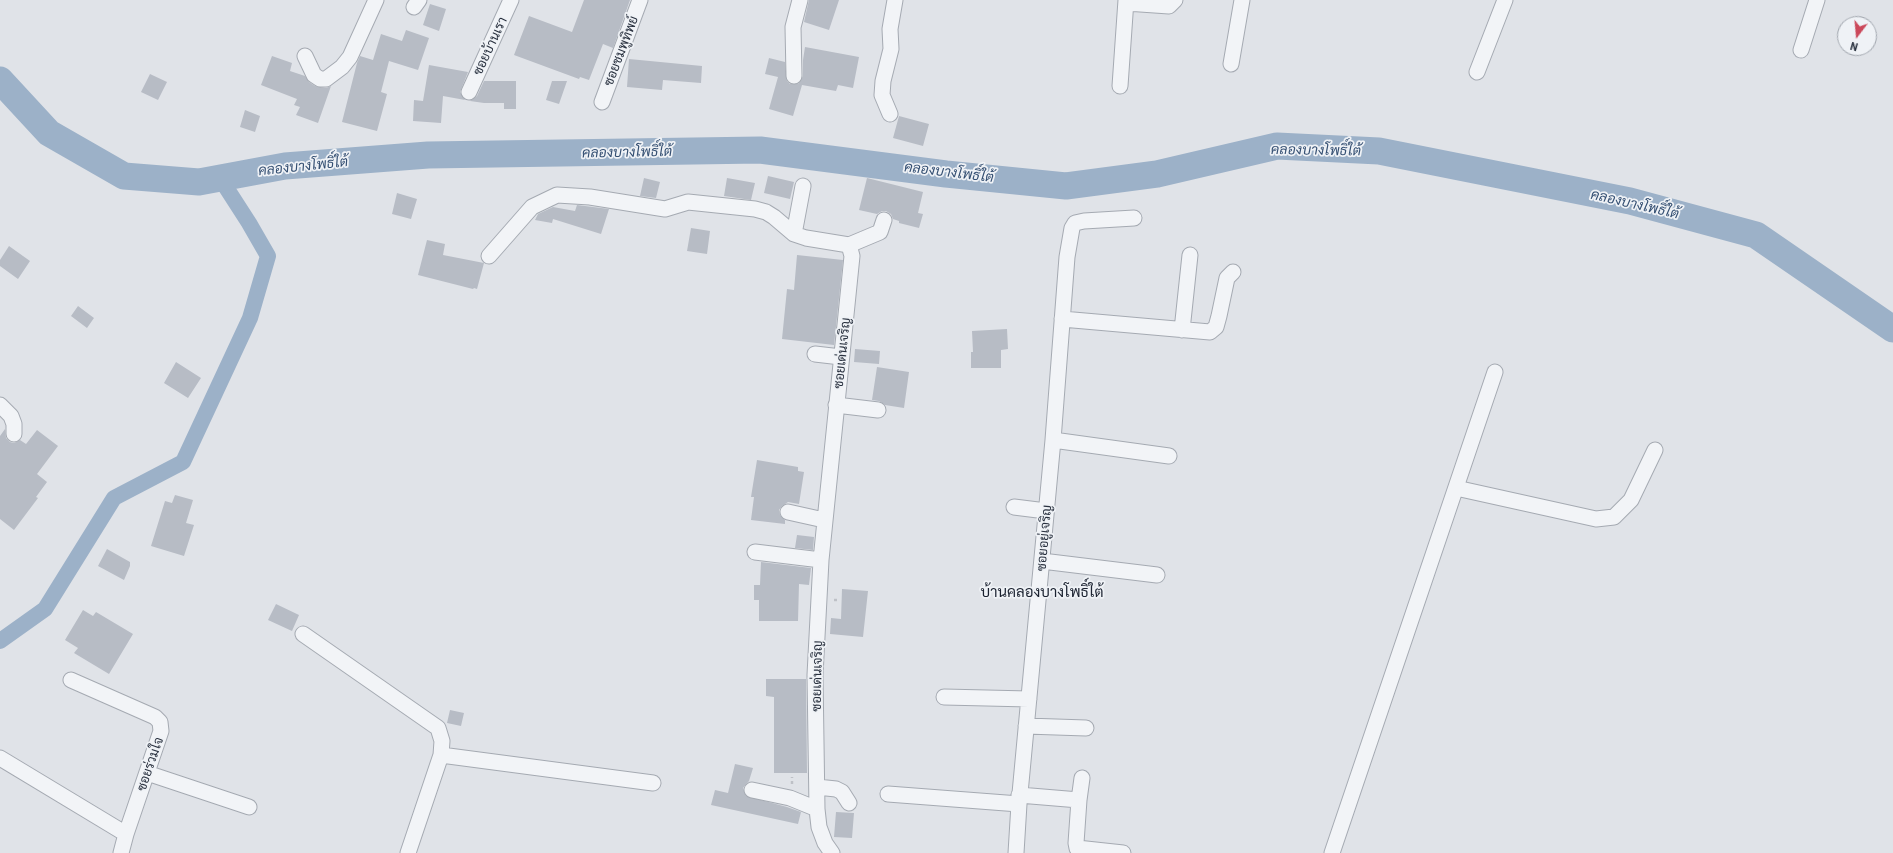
<!DOCTYPE html>
<html>
<head>
<meta charset="utf-8">
<style>
	body { margin:0 }
	#map { position:relative; width:1893px; height:853px; overflow:hidden; background:#e0e3e8; font-family:Barlow,sans-serif }
	canvas { display:block }
	.north { position:absolute; left:1837px; top:16px; width:40px; height:40px; box-sizing:border-box; background:#eff2f6; border:1px solid #a0a5ad; border-radius:50%; rotate:196deg; font-size:11px; font-weight:700; line-height:16px; text-align:center; color:#29313f }
	.north::after { content:''; display:block; margin:auto; width:14px; height:18px; background:#cb485a; clip-path:polygon(50% 0,100% 100%,50% 72%,0 100%) }
</style>
</head>
<body>
<div id="map">
<canvas width="1893" height="853"></canvas>
<div class="north">N</div>
</div>
<script>
const ctx = document.querySelector('canvas').getContext('2d');
ctx.lineJoin = 'round';
const poly = rows => new Path2D(rows.map(r => 'M' + r).join(''));
function stroke(path, color, width, dash) { ctx.strokeStyle = color; ctx.lineWidth = width; ctx.lineCap = dash ? 'butt' : 'round'; ctx.setLineDash(dash || []); ctx.stroke(path); }
function fill(path, color) { ctx.fillStyle = color; ctx.fill(path, 'evenodd'); }
function label(font, color, halo, rows, align = 'center') {
  ctx.font = font + ' Barlow,Sarabun,sans-serif'; ctx.lineWidth = 3.5; ctx.setLineDash([]); ctx.textBaseline = 'middle'; ctx.strokeStyle = halo; ctx.fillStyle = color; for (const [text, x, y, turn = 0] of rows) {
    ctx.save(); ctx.translate(x, y); ctx.rotate((+turn || 0) * Math.PI / 180); ctx.textAlign = isNaN(turn) ? turn : align; if (halo) ctx.strokeText(text, 0, 0); ctx.fillText(text, 0, 0); ctx.restore();
  }
}
stroke(poly([
	[0,641,45,609,114,498,183,462,250,318,268,256,249,223,220,178]
]), '#9cb1c8', 16);
stroke(poly([
	[0,80,49,133,124,176,199,182,285,166,428,155,760,150,946,174,1066,186,1157,174,1277,146,1379,151,1630,201,1756,235,1893,329]
]), '#9cb1c8', 27);
fill(poly([
	[584,0,630,0,613,48,603,44,589,80,580,77,579,79,514,55,529,16,572,32],
	[809,0,839,0,829,30,804,22],
	[430,4,446,9,439,31,423,25],
	[406,30,429,38,418,70,389,61,381,92,387,94,377,131,342,122,357,63,360,56,373,60,381,34,402,41],
	[805,47,859,57,853,88,838,85,836,91,802,85,793,116,769,109,778,77,765,74,769,58,785,62,787,81,790,84,798,84,803,76,803,60],
	[272,56,292,63,290,71,305,76,309,82,315,86,326,88,331,86,318,123,296,115,300,107,294,105,297,99,261,85],
	[629,59,702,66,701,83,663,80,662,90,627,87],
	[429,65,468,72,460,92,465,100,443,96,441,123,413,121,414,100,423,101],
	[150,74,167,82,158,100,141,92],
	[484,81,516,81,516,109,504,109,504,103,484,103,470,101,477,96],
	[552,81,567,81,559,104,546,100],
	[245,110,260,116,255,132,240,127],
	[899,116,929,124,923,146,893,138],
	[768,176,794,182,790,199,764,193],
	[644,178,660,182,656,198,640,196],
	[727,178,755,183,751,200,724,196],
	[867,178,923,192,918,213,923,214,919,228,899,223,899,221,893,219,891,214,886,211,882,211,877,214,859,210],
	[397,193,417,199,411,219,392,214],
	[577,205,609,209,601,234,553,219,552,223,535,220,538,214,553,207,575,211],
	[691,228,710,231,707,254,687,251],
	[427,240,445,244,443,255,484,263,477,289,474,288,473,289,418,275],
	[9,246,30,261,18,279,0,266,0,260],
	[797,255,843,260,834,345,782,339,787,289,794,290],
	[78,306,94,318,87,328,71,316],
	[1007,329,1008,349,1001,350,1001,368,971,368,971,352,973,352,972,331],
	[855,349,880,351,879,364,854,362],
	[176,362,201,378,188,398,164,383],
	[877,367,909,372,904,408,885,405,879,401,872,400],
	[5,429,6,438,10,442,14,443,20,440,26,444,37,430,58,446,37,474,47,482,36,497,38,498,14,530,0,519,0,436],
	[757,460,798,467,798,471,804,472,799,504,788,502,782,506,779,510,780,515,785,520,785,524,751,520,754,497,751,497],
	[175,495,193,500,186,523,194,525,184,556,151,546,165,501,172,503],
	[797,535,814,537,813,550,795,548],
	[107,549,130,562,130,566,124,580,98,566],
	[761,562,811,568,809,585,799,584,798,621,759,621,759,600,754,600,754,585,760,585],
	[842,589,868,591,863,637,830,634,831,618,841,619],
	[276,604,299,615,292,631,268,620],
	[83,610,93,616,96,612,133,634,109,674,74,653,78,648,65,640],
	[766,679,806,679,807,773,774,773,774,697,766,696],
	[450,710,464,713,461,726,447,723],
	[735,764,753,768,749,781,743,788,746,796,787,807,801,812,798,824,711,805,715,790,728,793],
	[836,812,854,813,852,838,834,837]
]), '#b7bcc5');
const minor = poly([
	[1126,3,1169,6,1175,0],
	[414,7,419,0],
	[1801,50,1817,0],
	[305,56,314,75,320,79,326,79,342,67,350,57,376,0],
	[1231,64,1242,0],
	[1477,72,1505,0],
	[794,76,793,27,800,0],
	[1120,86,1126,0],
	[469,92,511,0],
	[602,102,640,0],
	[890,114,882,95,883,81,891,49,890,29,895,0],
	[794,234,803,186],
	[849,245,880,232,884,220],
	[489,256,532,207,557,195,590,197,665,209,688,202,755,209,766,212,774,217,794,234,806,238,849,245,852,256,821,560,815,675,817,809,819,827,825,843,832,853],
	[1062,319,1210,332,1216,327,1219,316,1227,278,1233,272],
	[1182,330,1190,255],
	[815,354,841,357],
	[0,405,11,416,14,424,14,434],
	[836,405,878,410],
	[1053,440,1169,456],
	[1456,488,1596,519,1614,517,1631,500,1655,450],
	[1014,507,1046,511],
	[788,512,824,520],
	[755,552,821,560],
	[1042,561,1157,575],
	[303,634,438,728,442,741,441,755,408,853],
	[71,680,155,717,160,722,161,731,126,834,121,853],
	[944,697,1029,699],
	[1026,726,1086,728],
	[441,755,653,783],
	[0,758,126,834],
	[147,773,249,807],
	[817,787,836,789,842,792,849,803],
	[752,790,790,798,817,809],
	[888,794,1019,804],
	[1019,795,1079,800,1076,843,1077,848,1123,853],
	[1079,800,1082,778],
	[1016,853,1019,804,1053,440,1067,257,1072,228,1075,223,1084,221,1134,218],
	[1332,853,1495,372]
]);
stroke(minor, '#a5aab2', 17);
stroke(poly([
	[834,600,839,600],
	[792,784,792,777]
]), '#bec1c7', 2.5, [3, 3]);
stroke(minor, '#f2f4f7', 15);
label('13px', '#29313f', '#eff2f6', [
	["ซอยบ้านเรา",490,46,-65],
	["ซอยชมพูทิพย์",621,51,-69],
	["ซอยเด่นเจริญ",842,353,-84],
	["ซอยอยู่เจริญ",1044,538,-85],
	["ซอยเด่นเจริญ",817,676,-89],
	["ซอยร่วมใจ",150,764,-71]
]);
label('italic 14px', '#344f72', '#eff2f6', [
	["คลองบางโพธิ์ใต้",1316,150,1],
	["คลองบางโพธิ์ใต้",627,152,-1],
	["คลองบางโพธิ์ใต้",303,166,-6],
	["คลองบางโพธิ์ใต้",949,172,7],
	["คลองบางโพธิ์ใต้",1635,204,13]
]);
label('15px', '#1b2230', '#eff2f6', [
	["บ้านคลองบางโพธิ์ใต้",1042,592]
]);
</script>
</body>
</html>
